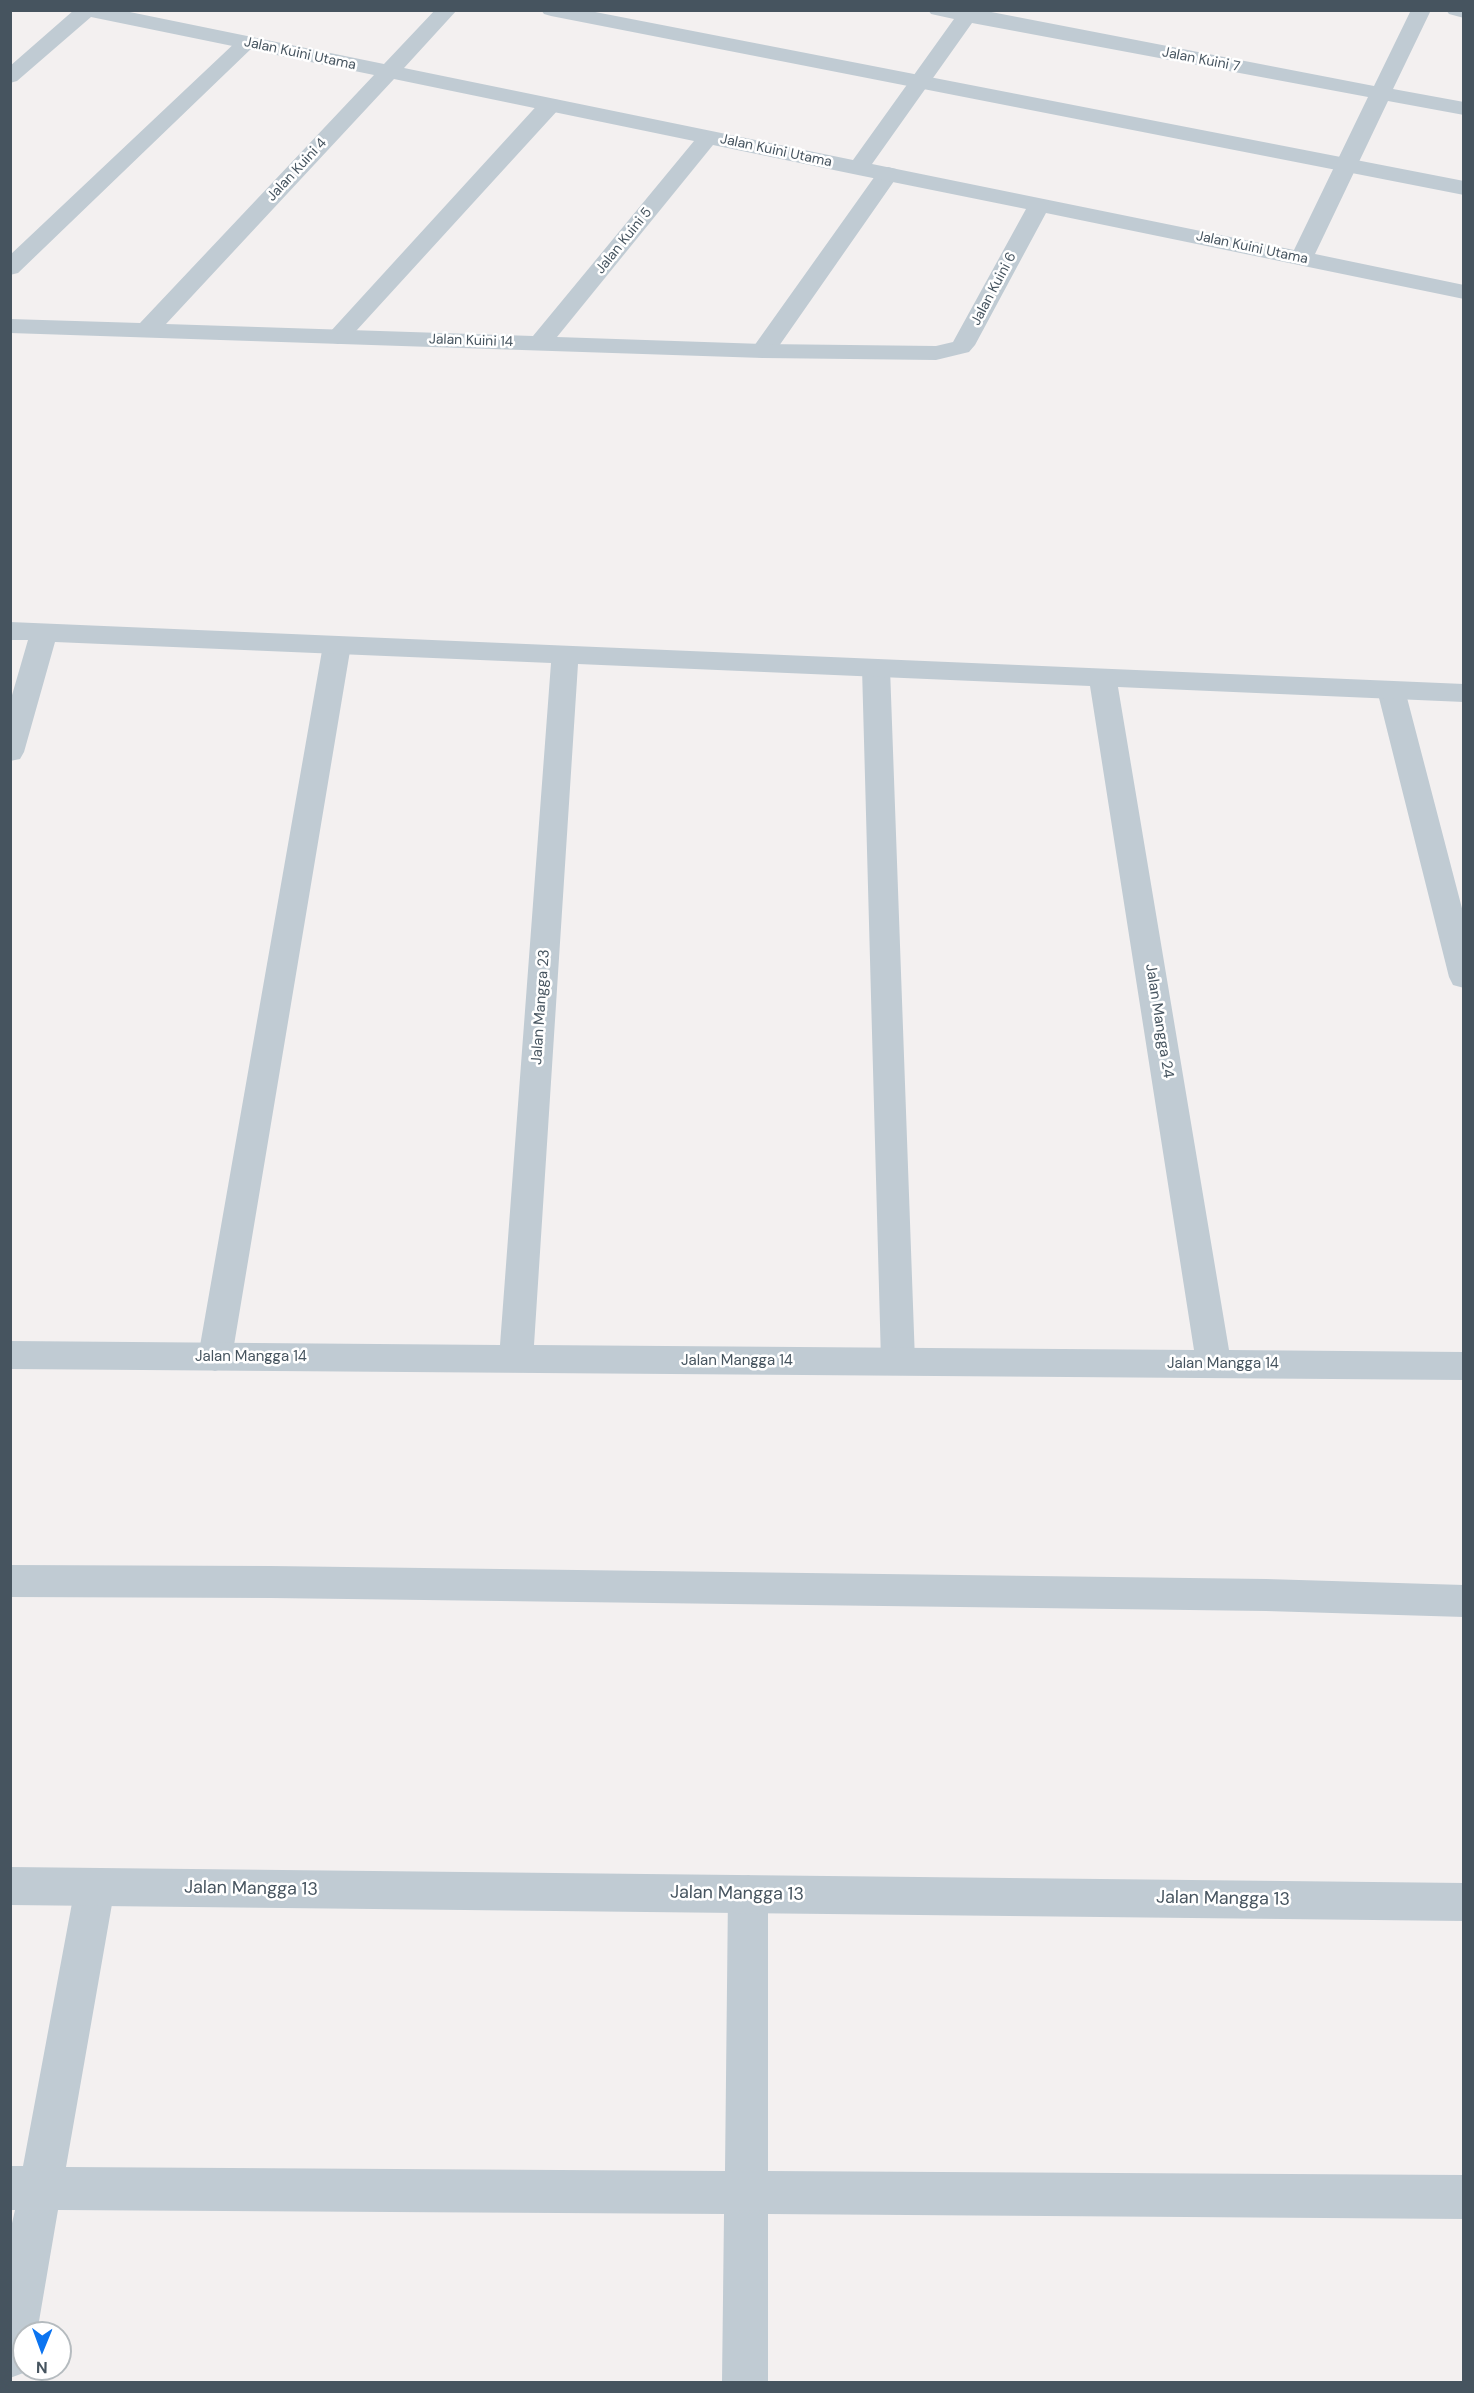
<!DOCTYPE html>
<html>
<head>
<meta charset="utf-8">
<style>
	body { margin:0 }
	#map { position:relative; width:1474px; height:2393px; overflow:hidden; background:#f3f0f0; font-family:"DM Sans",sans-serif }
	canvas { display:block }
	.frame { position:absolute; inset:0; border:12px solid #46545f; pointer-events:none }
	.north { position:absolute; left:12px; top:2321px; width:60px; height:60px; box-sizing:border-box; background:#fff; border:2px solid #b5bbbf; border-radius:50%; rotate:181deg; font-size:16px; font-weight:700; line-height:24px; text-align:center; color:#46545f }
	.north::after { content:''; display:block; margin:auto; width:21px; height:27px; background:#0c74f0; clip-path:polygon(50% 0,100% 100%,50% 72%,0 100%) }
</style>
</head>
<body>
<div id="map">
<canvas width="1474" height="2393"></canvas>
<div class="frame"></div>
<div class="north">N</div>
</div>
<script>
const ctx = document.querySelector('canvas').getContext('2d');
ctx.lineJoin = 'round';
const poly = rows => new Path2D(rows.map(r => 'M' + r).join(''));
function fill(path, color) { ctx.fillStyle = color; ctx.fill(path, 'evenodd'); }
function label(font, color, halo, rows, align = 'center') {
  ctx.font = font + ' "DM Sans",sans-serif'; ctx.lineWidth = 5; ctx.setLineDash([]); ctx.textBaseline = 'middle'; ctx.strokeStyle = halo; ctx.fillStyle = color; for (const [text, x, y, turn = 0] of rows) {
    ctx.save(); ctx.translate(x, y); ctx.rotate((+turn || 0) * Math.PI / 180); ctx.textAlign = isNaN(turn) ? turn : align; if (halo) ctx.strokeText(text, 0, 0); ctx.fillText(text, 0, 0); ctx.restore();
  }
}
fill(poly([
	[541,10,585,10,1464,181,1464,195,551,16,544,14,541,10],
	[1446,10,1464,10,1464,18,1449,14,1446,10],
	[246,37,253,39,256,43,253,47,18,273,10,275,10,255,239,39,246,37],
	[550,99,558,100,561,105,558,110,346,342,338,344,330,342,326,337,330,332,542,100,550,99],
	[888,167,896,169,899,174,772,356,763,358,754,356,751,351,754,346,880,169,888,167],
	[337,636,347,639,351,645,232,1357,227,1367,215,1371,203,1367,198,1357,323,645,327,639,337,636],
	[876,659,886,662,890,668,915,1361,910,1371,898,1375,886,1371,881,1361,862,668,866,662,876,659],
	[1391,681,1401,684,1405,690,1464,916,1464,988,1453,985,1449,977,1377,690,1381,684,1391,681],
	[10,1565,271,1566,1266,1579,1464,1585,1464,1617,1266,1611,271,1598,10,1597,10,1565],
	[95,1868,109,1873,115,1887,66,2167,725,2171,728,1894,734,1880,748,1875,762,1880,768,1894,768,2171,1464,2175,1464,2219,768,2214,768,2382,722,2382,724,2214,58,2210,37,2333,24,2333,24,2369,27,2369,26,2372,10,2378,10,2232,15,2210,10,2210,10,2166,23,2166,75,1887,81,1873,95,1868]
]), '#c0cbd3');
fill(poly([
	[74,10,120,10,384,64,435,10,457,10,404,68,853,160,954,19,931,14,928,10,981,10,1374,86,1411,10,1431,10,1393,89,1464,102,1464,115,1388,101,1315,254,1464,285,1464,299,1046,213,975,345,969,352,936,360,763,358,10,333,10,319,140,323,374,75,91,17,17,81,10,83,10,66,74,10],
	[972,23,1368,97,1294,250,872,164,972,23],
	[394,79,694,141,533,336,166,324,394,79],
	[713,145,858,175,1026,209,953,342,936,346,763,344,557,337,713,145],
	[10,622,1464,684,1464,702,1118,687,1229,1350,1464,1352,1464,1380,10,1369,10,1341,500,1345,551,663,55,642,24,752,20,759,10,761,10,702,28,640,10,640,10,622],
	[578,664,1090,686,1194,1350,534,1345,578,664],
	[10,1867,1464,1883,1464,1921,10,1905,10,1867]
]), '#c0cbd3');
label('14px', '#46545f', '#fff', [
	["Jalan Kuini Utama",300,54,12],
	["Jalan Kuini 7",1201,60,11],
	["Jalan Kuini Utama",776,151,12],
	["Jalan Kuini 4",297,170,-47],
	["Jalan Kuini 5",624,241,-51],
	["Jalan Kuini Utama",1252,248,12],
	["Jalan Kuini 6",994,289,-62],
	["Jalan Kuini 14",471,341,2]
]);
label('15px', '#46545f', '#fff', [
	["Jalan Mangga 23",541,1007,-86],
	["Jalan Mangga 24",1159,1021,81],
	["Jalan Mangga 14",251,1357],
	["Jalan Mangga 14",737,1361],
	["Jalan Mangga 14",1223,1364]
]);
label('18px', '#46545f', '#fff', [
	["Jalan Mangga 13",251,1889,1],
	["Jalan Mangga 13",737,1894,1],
	["Jalan Mangga 13",1223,1899,1]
]);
</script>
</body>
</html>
